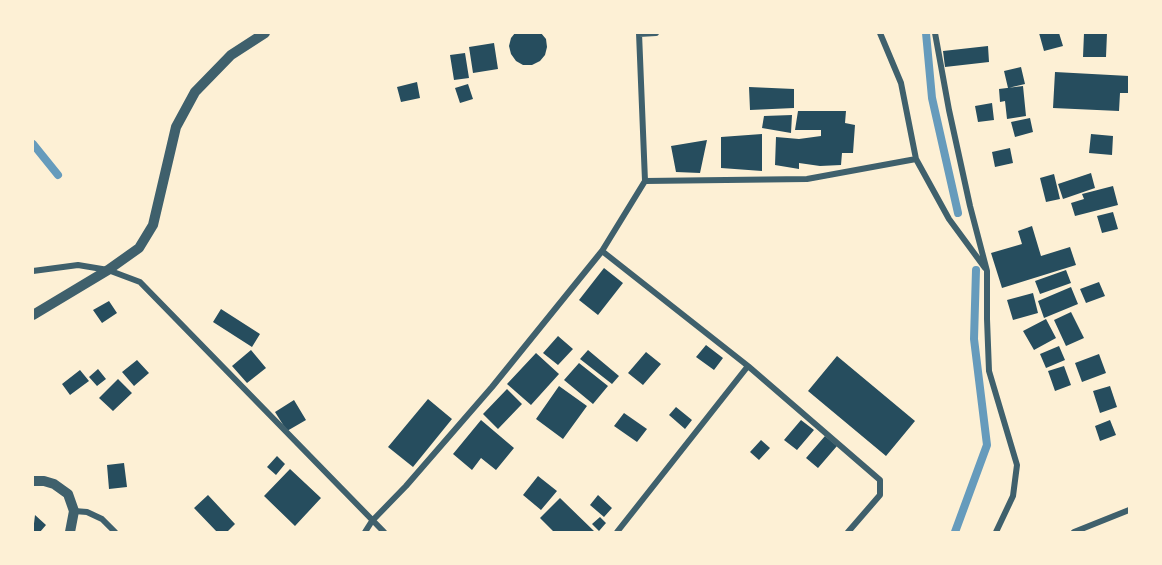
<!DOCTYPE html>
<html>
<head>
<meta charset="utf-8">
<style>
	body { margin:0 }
	#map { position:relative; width:1162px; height:565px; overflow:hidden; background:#fdf0d5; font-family:"IBM Plex Sans",sans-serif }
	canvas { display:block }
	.frame { position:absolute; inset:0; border:34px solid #fdf0d5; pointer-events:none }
</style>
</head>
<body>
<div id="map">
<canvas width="1162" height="565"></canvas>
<div class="frame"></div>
</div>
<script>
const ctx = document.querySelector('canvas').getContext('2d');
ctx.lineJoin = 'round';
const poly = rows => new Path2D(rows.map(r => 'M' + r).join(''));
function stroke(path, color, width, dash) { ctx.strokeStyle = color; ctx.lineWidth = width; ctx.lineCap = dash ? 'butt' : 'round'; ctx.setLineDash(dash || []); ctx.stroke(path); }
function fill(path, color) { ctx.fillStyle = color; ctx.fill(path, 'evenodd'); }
stroke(poly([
	[926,33,932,98,958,213],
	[33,144,58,175],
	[955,532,987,445,974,339,976,270]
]), '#669bbc', 8);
fill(poly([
	[515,33,541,33,546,39,547,47,545,55,540,61,532,65,523,65,516,61,511,54,509,46,511,38],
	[1039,33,1059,33,1063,46,1044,51],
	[1084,33,1107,33,1106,57,1083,57],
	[494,43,498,69,473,73,469,47],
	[988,46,989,62,945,67,943,51],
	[465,53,469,78,454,80,450,55],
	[1021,67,1025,84,1008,88,1004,71],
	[1055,72,1129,76,1128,93,1120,93,1119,111,1053,108],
	[417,82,420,98,401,102,397,87],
	[468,84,473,99,460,103,455,88],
	[1023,86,1026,116,1007,119,1005,101,1000,102,999,89],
	[749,87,794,89,794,108,750,110],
	[992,103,994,120,978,122,975,106],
	[798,111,846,111,845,123,855,125,853,153,842,153,841,165,820,166,799,163,799,169,775,165,776,137,799,139,821,136,821,130,795,130],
	[792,115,791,133,762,128,764,116],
	[1030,118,1033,132,1015,137,1011,122],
	[762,134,762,171,721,168,721,137],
	[1091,134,1113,136,1112,155,1089,153],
	[707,140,700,173,676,172,671,146],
	[1010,148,1013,163,995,167,992,152],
	[1091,173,1095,188,1063,199,1058,184],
	[1054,174,1060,199,1046,202,1040,178],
	[1113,186,1118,205,1075,216,1071,203,1084,199,1082,194],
	[1113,212,1118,229,1102,233,1097,216],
	[1032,226,1041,256,1070,247,1076,265,1002,288,991,253,1022,244,1018,231],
	[604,268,623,283,598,315,579,300],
	[1066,270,1071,283,1040,294,1035,281],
	[1099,282,1105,296,1086,303,1080,289],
	[1071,287,1078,304,1044,318,1038,301],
	[1033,293,1038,313,1013,320,1007,300],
	[109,301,117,313,102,323,93,310],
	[221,309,260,334,252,347,213,322],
	[1071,312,1084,338,1066,346,1054,320],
	[1046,319,1056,338,1034,350,1023,331],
	[558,336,573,349,558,365,543,353],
	[706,345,723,358,714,370,696,357],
	[1059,346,1065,360,1046,368,1040,354],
	[251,350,266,368,247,383,232,366],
	[588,350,619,376,612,384,580,359],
	[646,352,661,364,643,385,628,373],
	[536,353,559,374,531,405,507,384],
	[1099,354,1106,373,1082,382,1075,363],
	[837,356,915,421,886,456,808,391],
	[137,360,149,373,134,386,122,372],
	[579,363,608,386,593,404,564,380],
	[1064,366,1071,385,1055,391,1048,371],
	[98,369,106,379,97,386,89,377],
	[80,370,89,381,70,395,62,384],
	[118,379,132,393,113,411,99,398],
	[559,386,587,406,563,439,536,419],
	[1110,386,1117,407,1100,413,1093,391],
	[507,389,522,404,498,429,483,414],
	[428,399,452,419,413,467,388,447],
	[294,400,306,420,287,431,275,412],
	[676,407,692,420,685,429,669,415],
	[624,413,647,429,637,442,614,426],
	[481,420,514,448,496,470,481,458,472,470,453,454],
	[801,420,814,430,797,450,784,440],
	[1110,420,1116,435,1100,441,1095,426],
	[825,436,837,446,818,468,806,458],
	[761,440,770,448,759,460,750,452],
	[277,456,285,464,276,475,267,467],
	[124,463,127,487,109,489,107,465],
	[290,469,321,498,295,526,264,496],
	[538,476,557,491,541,510,523,495],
	[208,495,235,524,227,532,217,532,194,508],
	[598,495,612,508,604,517,590,505],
	[560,498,595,532,554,532,540,518],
	[35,515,46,525,40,532,33,532],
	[600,517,606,523,599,531,592,524]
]), '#264d5e');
stroke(poly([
	[880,33,901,83,916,159,949,219,985,268],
	[935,33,949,110,970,206,987,271,987,319,989,371,1017,465,1013,496,996,532],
	[639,34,656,33],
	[645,181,807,179,916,159],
	[602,251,748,366,880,480,880,495,848,532],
	[33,271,78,265,108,270,140,282,384,532],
	[74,511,87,512,102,519,115,532],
	[365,532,372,521,406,486,492,387,602,251,645,181,639,33],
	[617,532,748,366],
	[1074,532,1129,510]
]), '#3f606c', 6);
stroke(poly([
	[33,315,108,270,139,248,153,225,176,127,195,92,231,55,265,33],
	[33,481,44,481,54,484,68,494,74,511,70,532]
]), '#3f606c', 10);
</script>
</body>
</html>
